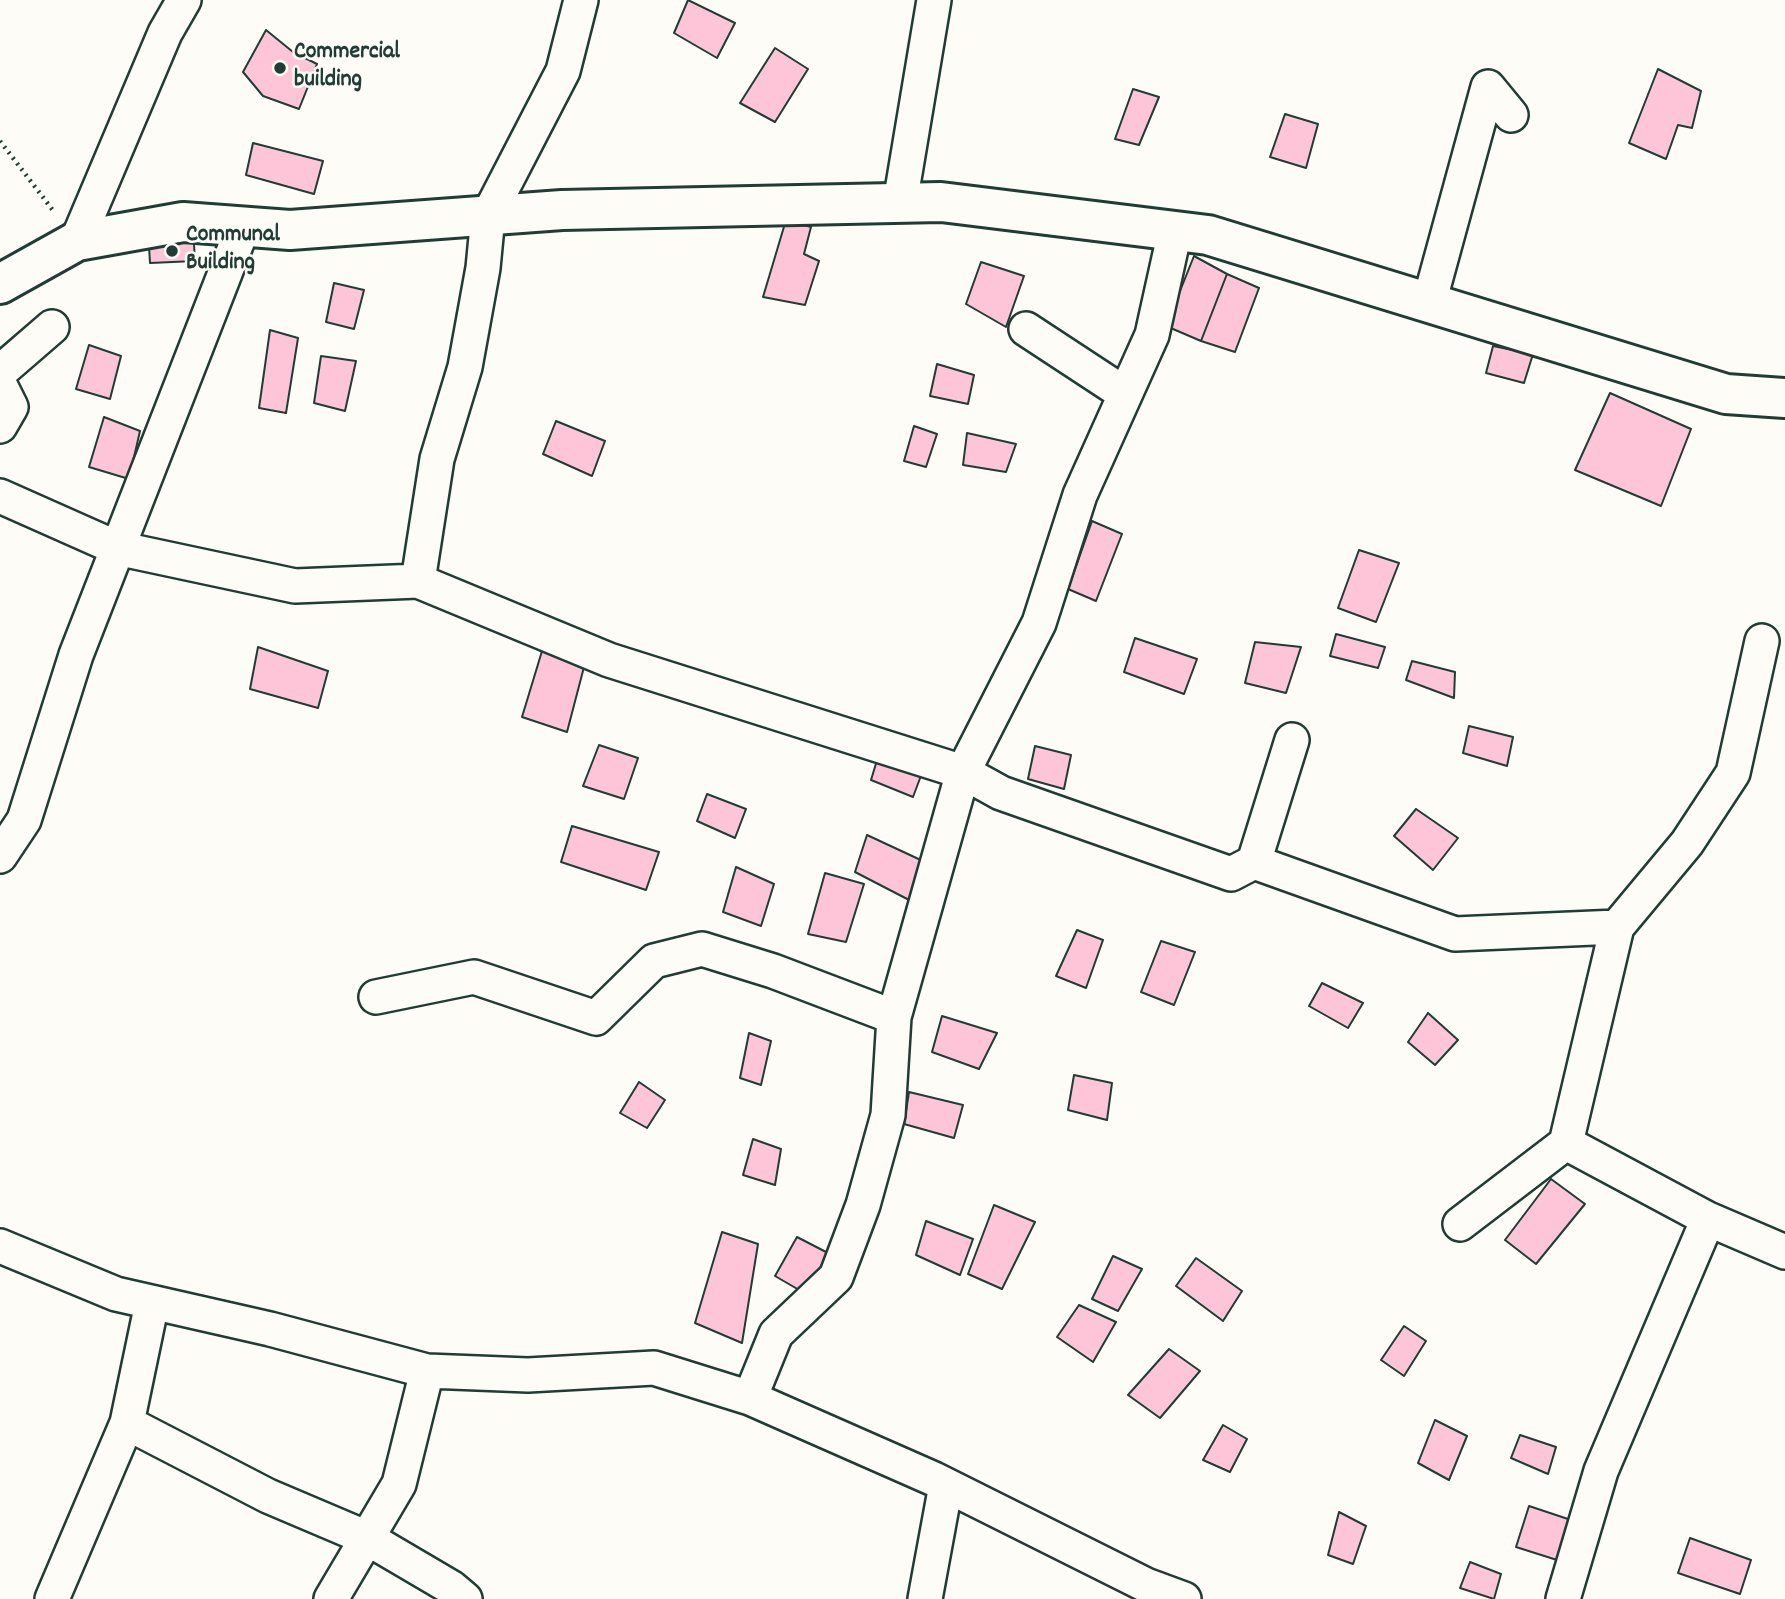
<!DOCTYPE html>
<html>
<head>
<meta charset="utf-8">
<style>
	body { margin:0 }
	canvas { display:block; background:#fdfcf7 }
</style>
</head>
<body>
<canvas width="1785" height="1599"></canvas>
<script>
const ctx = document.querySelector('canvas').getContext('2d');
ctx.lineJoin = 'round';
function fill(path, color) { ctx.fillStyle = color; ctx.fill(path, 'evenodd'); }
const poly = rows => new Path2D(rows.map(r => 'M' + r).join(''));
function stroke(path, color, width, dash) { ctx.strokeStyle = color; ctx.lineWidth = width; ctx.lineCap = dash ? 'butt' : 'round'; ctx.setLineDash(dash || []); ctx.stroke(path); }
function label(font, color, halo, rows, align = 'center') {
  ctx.font = font + ' Dekko,sans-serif'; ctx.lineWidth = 5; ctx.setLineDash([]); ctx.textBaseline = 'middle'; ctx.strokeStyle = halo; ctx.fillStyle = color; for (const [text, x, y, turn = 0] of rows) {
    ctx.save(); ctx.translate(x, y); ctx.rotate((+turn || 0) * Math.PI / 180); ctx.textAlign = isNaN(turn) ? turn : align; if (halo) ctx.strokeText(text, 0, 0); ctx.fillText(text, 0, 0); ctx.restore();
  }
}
const building = poly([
	[688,0,735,23,717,58,674,33,688,0],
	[266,30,293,52,317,64,299,109,263,96,243,72,266,30],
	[775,48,808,69,775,122,740,103,775,48],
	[1658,69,1701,91,1692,128,1678,125,1666,159,1629,143,1658,69],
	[1133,89,1159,97,1139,145,1115,139,1133,89],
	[1285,114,1318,124,1306,168,1270,157,1285,114],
	[253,143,323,161,314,194,246,175,253,143],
	[786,220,811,227,804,254,819,261,805,305,763,297,786,220],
	[193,227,195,261,150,263,148,230,193,227],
	[1194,256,1227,274,1201,341,1166,326,1194,256],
	[981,262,1024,276,1006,327,966,304,981,262],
	[1227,274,1259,288,1235,352,1201,341,1227,274],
	[334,283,364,290,354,329,326,322,334,283],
	[270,330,298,338,286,413,259,408,270,330],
	[89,345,121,356,110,399,76,389,89,345],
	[1493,346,1533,354,1524,383,1486,373,1493,346],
	[321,356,356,361,345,411,314,403,321,356],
	[937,364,974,375,968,404,930,396,937,364],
	[1610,393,1691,429,1661,506,1575,470,1610,393],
	[104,417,140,431,129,479,89,467,104,417],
	[556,421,605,441,592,476,543,454,556,421],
	[914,426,937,434,926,467,904,461,914,426],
	[967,433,1016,444,1006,472,963,465,967,433],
	[1092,521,1122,534,1096,601,1068,589,1092,521],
	[1359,550,1399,563,1376,622,1338,608,1359,550],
	[1336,634,1385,647,1378,668,1330,656,1336,634],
	[1135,638,1197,659,1184,694,1124,672,1135,638],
	[1255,642,1301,647,1286,693,1245,683,1255,642],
	[258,647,328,671,318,708,250,689,258,647],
	[542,651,584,667,567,732,522,717,542,651],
	[1412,661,1455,672,1454,698,1406,680,1412,661],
	[1469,726,1513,737,1507,766,1463,753,1469,726],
	[599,745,638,758,624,799,583,786,599,745],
	[1035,746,1071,755,1064,789,1028,779,1035,746],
	[878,757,922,773,913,797,871,780,878,757],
	[707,794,746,809,735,838,697,821,707,794],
	[1416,809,1458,838,1433,870,1394,836,1416,809],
	[572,826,659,852,646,890,561,862,572,826],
	[867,835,925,862,913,902,855,872,867,835],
	[736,867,774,884,761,926,723,912,736,867],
	[825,873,864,884,846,942,808,934,825,873],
	[1077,930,1103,940,1086,988,1056,976,1077,930],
	[1161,941,1195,952,1174,1005,1141,992,1161,941],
	[1322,983,1363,1003,1348,1028,1309,1006,1322,983],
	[1428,1013,1458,1040,1435,1065,1408,1042,1428,1013],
	[942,1016,997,1033,979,1069,932,1052,942,1016],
	[749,1033,771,1041,761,1085,740,1078,749,1033],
	[1074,1075,1112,1083,1107,1120,1068,1110,1074,1075],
	[639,1082,665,1100,647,1128,620,1113,639,1082],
	[909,1092,963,1105,954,1138,904,1124,909,1092],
	[753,1139,781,1149,775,1185,743,1175,753,1139],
	[1551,1179,1585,1204,1536,1264,1505,1240,1551,1179],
	[994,1205,1035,1222,1002,1289,968,1274,994,1205],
	[926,1221,973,1239,960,1275,916,1255,926,1221],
	[722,1232,758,1244,742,1343,695,1323,722,1232],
	[797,1237,828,1253,806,1294,775,1276,797,1237],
	[1113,1256,1142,1269,1118,1311,1092,1299,1113,1256],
	[1196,1258,1242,1291,1223,1321,1176,1286,1196,1258],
	[1079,1305,1116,1322,1093,1362,1057,1337,1079,1305],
	[1404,1326,1426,1341,1404,1376,1381,1360,1404,1326],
	[1169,1349,1200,1371,1160,1418,1128,1395,1169,1349],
	[1435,1420,1467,1436,1449,1480,1418,1463,1435,1420],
	[1223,1425,1247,1439,1230,1472,1203,1460,1223,1425],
	[1520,1435,1556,1447,1548,1474,1511,1458,1520,1435],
	[1529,1506,1571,1520,1557,1560,1516,1547,1529,1506],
	[1339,1512,1366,1526,1353,1564,1328,1555,1339,1512],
	[1690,1538,1751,1560,1740,1594,1678,1573,1690,1538],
	[1470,1562,1501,1574,1494,1599,1460,1588,1470,1562]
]);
fill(building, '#fec4d8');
stroke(building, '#1f3d34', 2);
const street = poly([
	[900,203,934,0],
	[1175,231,1152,335,1080,495,1039,623,963,772,1001,793,1231,874,1254,862,1292,740],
	[77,241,165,33,184,0],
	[1429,303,1488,87,1511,115],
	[1026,329,1125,394],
	[0,372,52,327],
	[0,385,11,407,0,426],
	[0,496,117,548,295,586,418,581],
	[0,856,24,820,76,655,243,227],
	[1254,862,1455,934,1617,927,1687,843,1733,773,1762,641],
	[376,997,474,977,596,1018,654,961,702,949,773,971,894,1017,963,772,609,660,418,581,437,459,465,367,483,268,488,216,563,71,581,0],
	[894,1017,888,1115,863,1205,836,1277,776,1334,750,1398,934,1479,1146,1585,1184,1599],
	[1708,1219,1785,1252],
	[1460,1224,1566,1143],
	[0,1246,116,1294,270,1329,427,1371,528,1375,654,1368,750,1398],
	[127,1423,268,1496,367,1538,452,1588,465,1599],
	[52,1599,127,1423,152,1303],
	[331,1599,399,1484,427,1371],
	[925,1599,946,1485],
	[1563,1599,1601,1471,1708,1219,1566,1143,1617,927]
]);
const secondary = poly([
	[0,284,77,241,183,222,290,230,562,210,941,202,1208,235,1726,394,1785,398]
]);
stroke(street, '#1f3d34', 38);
stroke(secondary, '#1f3d34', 44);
stroke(poly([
	[0,141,55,213]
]), '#1f3d34', 4.5, [2, 5]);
stroke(street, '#fdfcf7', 33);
stroke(secondary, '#fdfcf7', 38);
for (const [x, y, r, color] of [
	[280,68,7,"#1f3d34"],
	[172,251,7,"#1f3d34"]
]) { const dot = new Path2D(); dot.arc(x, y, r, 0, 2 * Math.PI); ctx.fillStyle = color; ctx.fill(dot); stroke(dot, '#fdfcf7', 2.5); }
label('bold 24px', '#1f3d34', '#fdfcf7', [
	["Commercial",294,54],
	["building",294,82],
	["Communal",186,237],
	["Building",186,265]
], 'left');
</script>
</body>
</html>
